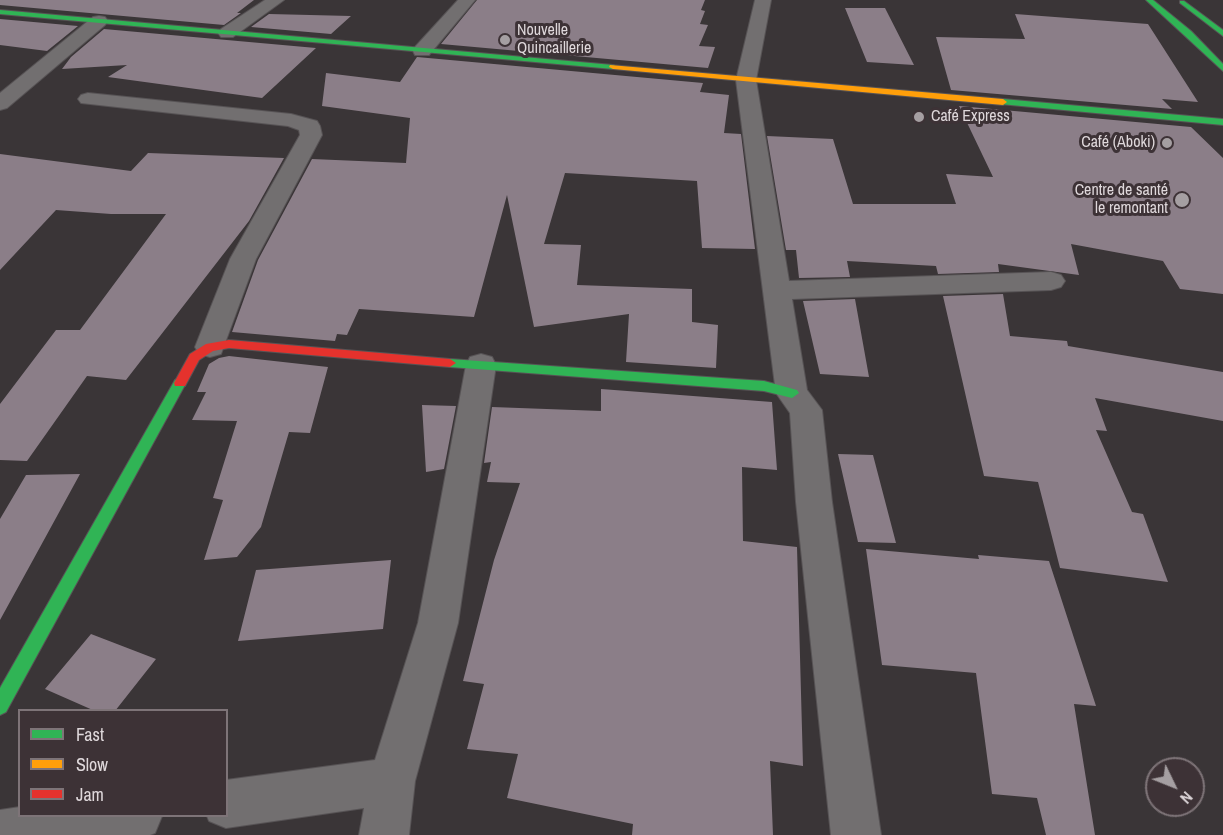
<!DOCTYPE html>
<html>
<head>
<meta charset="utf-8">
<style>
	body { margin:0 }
	#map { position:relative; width:1223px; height:835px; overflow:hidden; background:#3a3537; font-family:"Archivo Narrow",sans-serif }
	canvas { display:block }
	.legend { position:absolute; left:18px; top:709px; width:210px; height:108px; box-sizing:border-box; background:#3d3236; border:2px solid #7e7478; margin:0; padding:8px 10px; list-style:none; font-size:18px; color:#dfd8db }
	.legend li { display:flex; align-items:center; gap:12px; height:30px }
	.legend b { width:30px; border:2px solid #7e7478 }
	.north { position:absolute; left:1145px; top:757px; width:60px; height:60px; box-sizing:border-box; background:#3d3236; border:2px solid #7e7478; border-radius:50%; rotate:133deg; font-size:16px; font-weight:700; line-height:24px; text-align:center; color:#dfd8db }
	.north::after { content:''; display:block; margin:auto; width:21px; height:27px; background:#a59fa2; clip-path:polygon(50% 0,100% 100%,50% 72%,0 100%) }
</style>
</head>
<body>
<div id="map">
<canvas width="1223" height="835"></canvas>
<ul class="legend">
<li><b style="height:8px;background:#30b455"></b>Fast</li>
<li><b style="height:8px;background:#ff9f0a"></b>Slow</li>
<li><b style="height:8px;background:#e5322d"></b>Jam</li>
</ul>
<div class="north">N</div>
</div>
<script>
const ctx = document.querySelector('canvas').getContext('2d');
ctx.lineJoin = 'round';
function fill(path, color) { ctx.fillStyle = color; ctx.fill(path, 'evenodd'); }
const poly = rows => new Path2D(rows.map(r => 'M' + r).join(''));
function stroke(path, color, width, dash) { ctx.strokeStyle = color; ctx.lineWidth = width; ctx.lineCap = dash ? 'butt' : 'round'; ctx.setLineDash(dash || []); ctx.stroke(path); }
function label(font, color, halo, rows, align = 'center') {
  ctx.font = font + ' "Archivo Narrow",sans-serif'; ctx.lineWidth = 6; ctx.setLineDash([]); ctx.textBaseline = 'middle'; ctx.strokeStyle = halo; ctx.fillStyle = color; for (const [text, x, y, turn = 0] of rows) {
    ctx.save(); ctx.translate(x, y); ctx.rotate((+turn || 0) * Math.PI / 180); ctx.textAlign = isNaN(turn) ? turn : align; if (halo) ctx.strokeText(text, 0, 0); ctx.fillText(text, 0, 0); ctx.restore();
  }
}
fill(poly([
	[0,0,254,0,237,13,241,13,224,25,0,5],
	[477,0,705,0,701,10,705,11,700,24,708,25,699,46,715,47,708,68,441,44],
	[845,8,885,8,914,65,867,62],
	[269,14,351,16,331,34,251,27],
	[1015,14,1148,24,1198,102,1162,99,1172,109,951,90,936,37,1025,39],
	[0,19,78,26,47,51,0,45],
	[104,29,316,48,262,98,108,77,127,65,62,69,71,57],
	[417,57,703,83,700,92,729,95,724,133,741,134,755,249,702,248,697,181,565,173,544,244,581,245,577,285,692,289,692,322,718,325,716,368,626,362,629,314,534,327,507,195,474,317,359,309,347,335,337,334,335,341,232,332,258,260,312,159,406,163,410,118,322,106,326,73,400,82],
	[959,106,1191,127,1223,158,1223,294,1180,289,1163,261,1071,244,1079,275,998,264,999,272,938,274,936,266,847,261,850,277,799,278,796,250,786,250,767,136,833,139,853,204,956,204,946,174,993,177],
	[148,153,284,158,249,221,126,380,87,376,27,461,0,460,0,404,56,330,80,330,166,214,111,214,56,210,0,270,0,154,131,171],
	[1003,294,1010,336,1067,341,1068,346,1223,372,1223,421,1095,398,1107,431,1096,430,1132,512,1143,514,1168,582,1060,568,1038,482,984,476,943,296],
	[855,299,869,377,820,374,803,301],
	[229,356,328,367,310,433,289,432,261,527,237,557,204,560,223,500,213,498,237,421,192,420,206,392,197,392,209,364,219,358],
	[601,389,772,402,777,470,742,467,743,541,797,547,803,766,770,761,773,835,632,835,633,824,507,798,518,754,467,749,484,684,463,681,494,560,520,483,487,482,491,462,484,463,492,407,601,411],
	[422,405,456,406,444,469,426,472],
	[838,454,873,455,896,543,858,542],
	[80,474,33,560,0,620,0,519,26,475],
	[866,549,979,559,978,555,1049,561,1096,706,1074,704,1095,835,1046,835,1037,798,992,794,976,673,882,665],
	[391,560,383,629,238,641,256,570],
	[91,634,156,659,115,711,95,711,45,689]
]), '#8b7e88');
const street = poly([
	[265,0,284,0,233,37,221,37,218,33,221,29,265,0],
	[458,0,475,0,429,55,415,55,413,51,415,47,458,0],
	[755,0,771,0,756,80,789,281,1051,272,1061,275,1065,281,1061,287,1051,290,792,299,807,390,822,410,832,502,881,835,831,835,796,502,790,413,776,393,736,80,755,0],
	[99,16,105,17,108,21,105,25,7,108,0,110,0,93,93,17,99,16],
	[88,93,291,114,317,121,320,126,322,135,256,259,221,354,210,357,199,354,195,347,230,259,300,135,299,130,288,126,81,103,78,99,81,95,88,93],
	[481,354,492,357,496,365,458,623,415,781,409,835,359,835,364,808,226,828,209,821,207,816,226,816,226,780,375,760,418,623,466,365,470,357,481,354],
	[20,807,20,816,162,816,155,833,150,835,0,835,0,810,20,807]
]);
const fast = poly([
	[1146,0,1153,0,1191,31,1223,64,1223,71,1146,0],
	[1180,1,1184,1,1223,30,1223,36,1180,3,1180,1],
	[0,10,613,65,617,67,613,69,0,14,0,10],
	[1003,99,1223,119,1223,125,1000,104,999,102,1003,99],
	[450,359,764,381,797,390,799,393,792,398,764,391,450,367,444,363,450,359],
	[180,378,186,383,6,712,0,715,0,688,175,380,180,378]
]);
const slow = poly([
	[610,65,1003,99,1007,102,1003,105,613,69,609,67,610,65]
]);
const jam = poly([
	[229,340,450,359,456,363,450,367,229,348,213,351,199,360,185,386,175,386,174,383,190,354,206,344,229,340]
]);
stroke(street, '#575355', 2);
stroke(fast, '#575355', 2);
stroke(slow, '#575355', 2);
stroke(jam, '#575355', 2);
fill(street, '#726f70');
fill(fast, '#30b455');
fill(slow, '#ff9f0a');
fill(jam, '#e5322d');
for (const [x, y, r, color] of [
	[505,40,6,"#a59fa2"],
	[919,117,6,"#a59fa2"],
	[1167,143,6,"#a59fa2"],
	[1182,200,8,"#a59fa2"]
]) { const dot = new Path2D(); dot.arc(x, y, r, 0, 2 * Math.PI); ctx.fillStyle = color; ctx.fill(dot); stroke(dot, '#3d3236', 2); }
label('16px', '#dfd8db', '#3d3236', [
	["Nouvelle",517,31],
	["Quincaillerie",517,49],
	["Café Express",931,117],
	["Café (Aboki)",1155,143,"right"],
	["Centre de santé",1168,191,"right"],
	["le remontant",1168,209,"right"]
], 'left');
</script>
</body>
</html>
